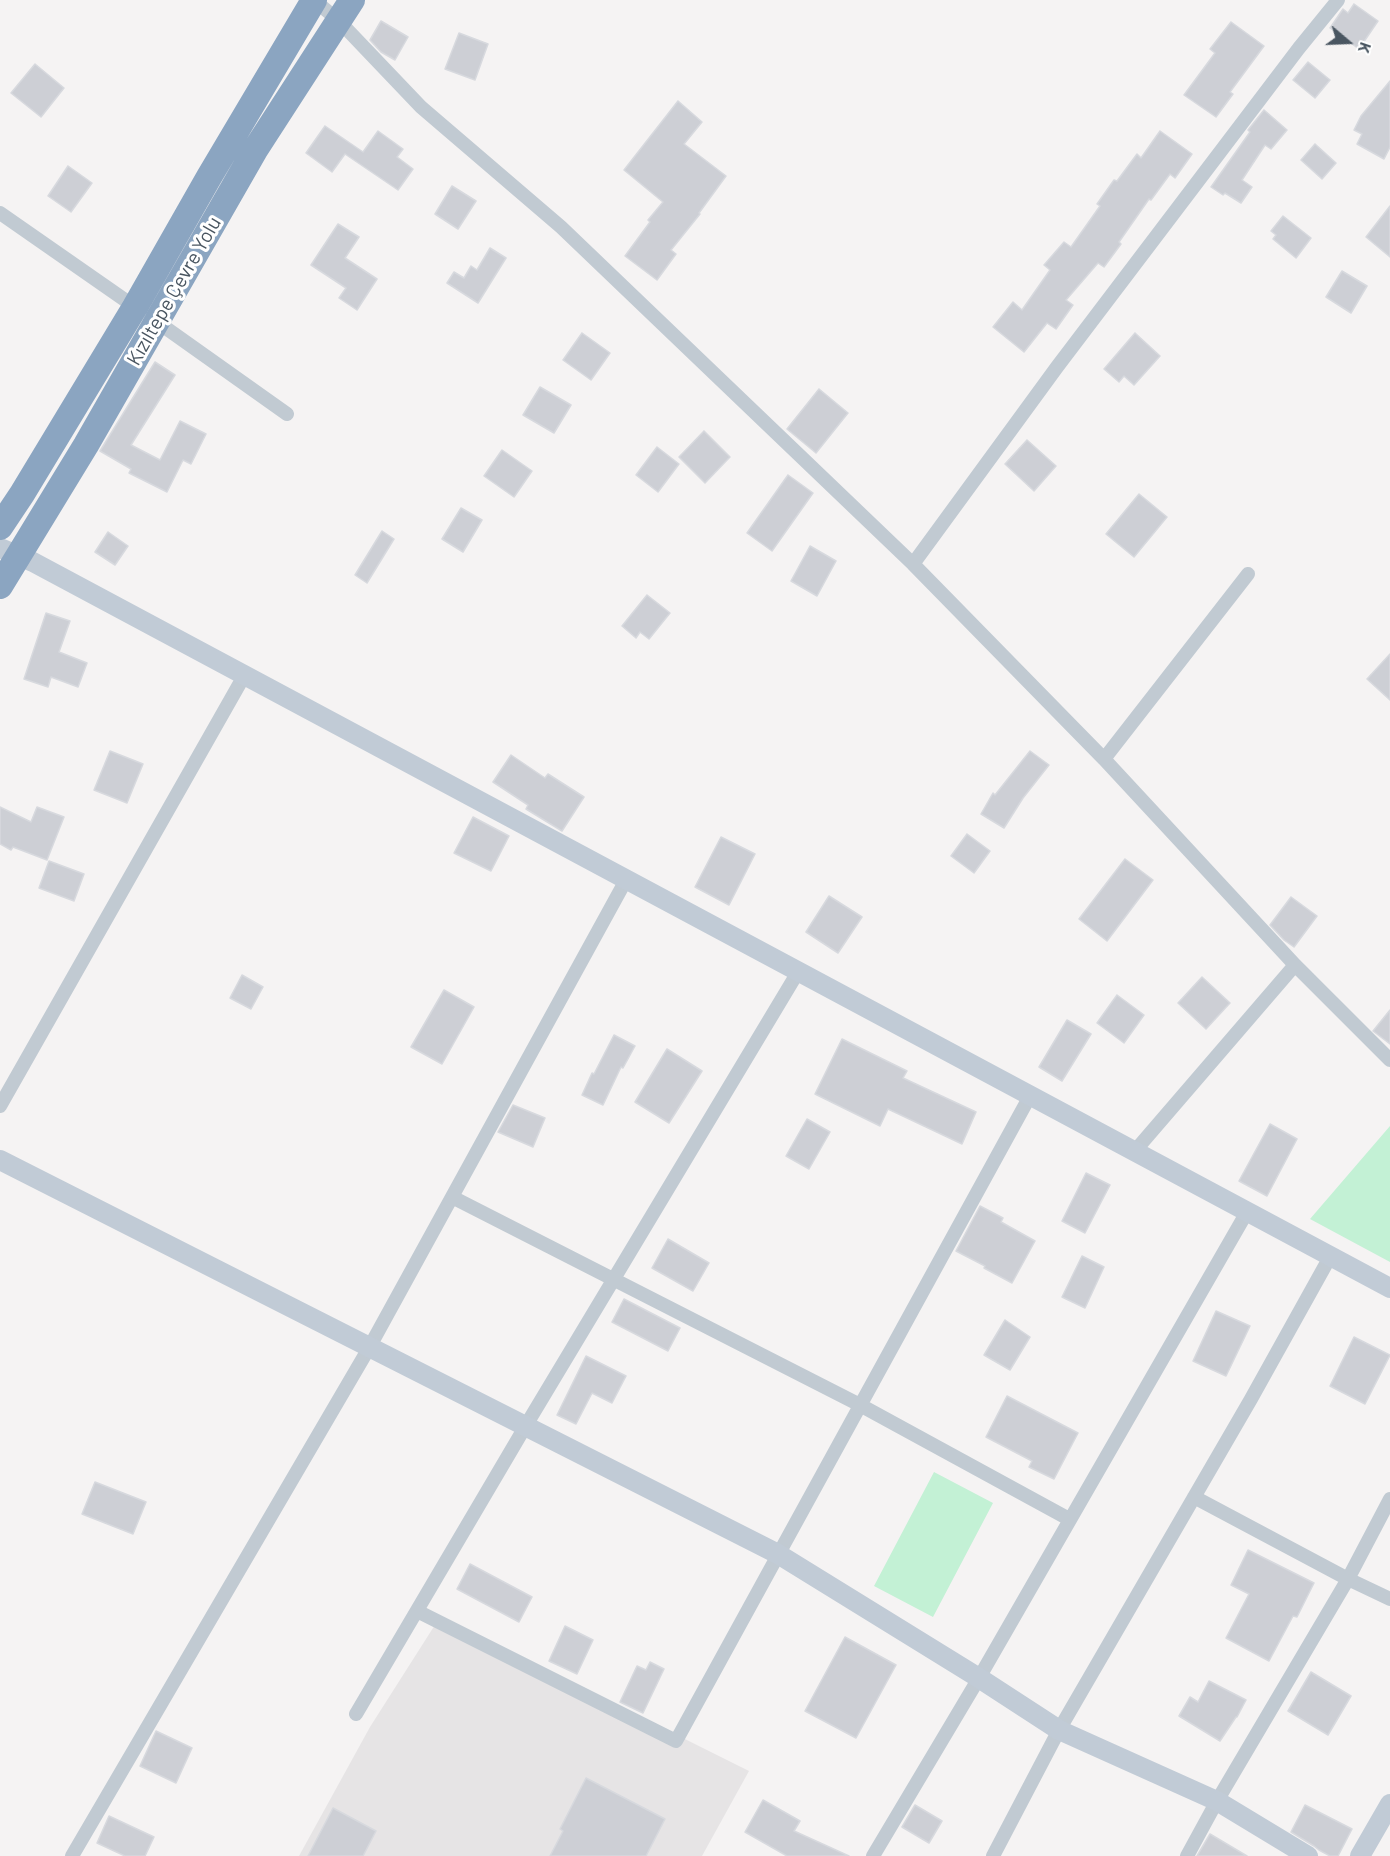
<!DOCTYPE html>
<html>
<head>
<meta charset="utf-8">
<style>
	body { margin:0 }
	#map { position:relative; width:1390px; height:1856px; overflow:hidden; background:#f5f3f3; font-family:Barlow,sans-serif }
	canvas { display:block }
	.north { position:absolute; left:1318px; top:12px; width:60px; height:60px; -webkit-text-stroke:4px #fff; paint-order:stroke; rotate:109deg; font-size:16px; font-weight:700; line-height:24px; text-align:center; color:#4a5661 }
	.north::after { content:''; display:block; margin:auto; width:21px; height:27px; background:#4a5661; clip-path:polygon(50% 0,100% 100%,50% 72%,0 100%) }
</style>
</head>
<body>
<div id="map">
<canvas width="1390" height="1856"></canvas>
<div class="north">K</div>
</div>
<script>
const ctx = document.querySelector('canvas').getContext('2d');
ctx.lineJoin = 'round';
function fill(path, color) { ctx.fillStyle = color; ctx.fill(path, 'evenodd'); }
const poly = rows => new Path2D(rows.map(r => 'M' + r).join(''));
function stroke(path, color, width, dash) { ctx.strokeStyle = color; ctx.lineWidth = width; ctx.lineCap = dash ? 'butt' : 'round'; ctx.setLineDash(dash || []); ctx.stroke(path); }
function label(font, color, halo, rows, align = 'center') {
  ctx.font = font + ' Barlow,sans-serif'; ctx.lineWidth = 6; ctx.setLineDash([]); ctx.textBaseline = 'middle'; ctx.strokeStyle = halo; ctx.fillStyle = color; for (const [text, x, y, turn = 0] of rows) {
    ctx.save(); ctx.translate(x, y); ctx.rotate((+turn || 0) * Math.PI / 180); ctx.textAlign = isNaN(turn) ? turn : align; if (halo) ctx.strokeText(text, 0, 0); ctx.fillText(text, 0, 0); ctx.restore();
  }
}
fill(poly([
	[440,1617,749,1771,702,1856,299,1856,370,1727]
]), '#e6e4e5');
fill(poly([
	[1390,1126,1390,1262,1310,1219],
	[934,1472,993,1503,933,1617,874,1586]
]), '#c3f1d5');
const building = poly([
	[1354,4,1378,21,1359,49,1330,28,1343,9,1348,13,1354,4],
	[381,21,408,37,395,60,381,52,370,40,381,21],
	[1231,22,1264,46,1230,92,1233,94,1216,117,1184,95,1215,53,1210,49,1231,22],
	[459,33,488,44,475,80,445,69,459,33],
	[1308,62,1330,80,1315,98,1293,80,1308,62],
	[35,64,64,88,41,117,11,93,35,64],
	[1390,81,1390,147,1384,159,1357,144,1362,134,1354,130,1361,116,1390,81],
	[678,101,702,122,684,144,726,176,699,213,700,214,671,250,676,254,657,280,625,256,650,222,648,220,663,202,624,170,678,101],
	[1264,110,1287,130,1271,149,1265,145,1242,180,1252,187,1241,203,1225,193,1223,195,1211,187,1250,132,1248,130,1264,110],
	[325,126,363,152,378,131,403,149,397,157,413,169,398,190,345,154,332,172,306,153,325,126],
	[1160,131,1192,154,1175,178,1170,174,1151,200,1149,199,1119,242,1121,244,1104,267,1098,263,1066,300,1073,305,1056,329,1047,323,1024,352,993,327,1013,302,1022,310,1050,270,1044,265,1064,242,1071,247,1100,206,1097,204,1114,180,1117,181,1137,154,1141,158,1160,131],
	[1315,144,1336,163,1322,179,1301,160,1315,144],
	[68,166,92,183,71,212,48,196,68,166],
	[452,186,476,201,458,229,435,214,452,186],
	[1390,206,1390,257,1366,237,1390,206],
	[1283,216,1311,238,1296,258,1273,239,1276,235,1271,231,1283,216],
	[338,224,359,237,345,258,377,279,357,310,339,298,346,288,311,265,338,224],
	[490,248,506,258,478,303,447,283,454,272,464,278,471,266,477,270,490,248],
	[1342,271,1367,286,1351,313,1326,297,1342,271],
	[582,333,610,353,591,380,563,360,582,333],
	[1135,333,1160,356,1134,385,1124,376,1119,382,1104,369,1135,333],
	[155,362,175,375,131,445,160,460,180,421,206,434,191,464,183,460,167,492,129,473,131,469,100,451,155,362],
	[540,387,571,405,554,433,523,415,540,387],
	[819,389,848,413,816,453,787,429,819,389],
	[704,431,730,457,705,483,679,457,704,431],
	[1027,440,1056,466,1034,491,1005,464,1027,440],
	[657,447,679,464,658,492,636,475,657,447],
	[502,450,532,471,514,497,484,476,502,450],
	[788,475,813,493,772,551,747,533,788,475],
	[1139,494,1167,517,1134,557,1106,534,1139,494],
	[461,508,482,520,463,552,442,539,461,508],
	[382,531,394,539,367,583,355,575,382,531],
	[108,532,128,546,115,565,95,552,108,532],
	[810,546,836,561,817,596,791,581,810,546],
	[647,595,670,613,649,639,640,632,636,638,622,626,647,595],
	[46,613,70,621,59,652,87,663,78,687,51,677,48,687,24,679,46,613],
	[1390,654,1390,700,1367,679,1390,654],
	[110,751,143,764,127,803,94,790,110,751],
	[1030,751,1049,765,1023,798,1004,828,981,814,993,793,995,795,1030,751],
	[511,755,545,778,548,774,584,797,562,831,526,809,528,805,493,782,511,755],
	[0,807,31,822,37,807,64,817,47,860,13,847,11,850,0,844,0,807],
	[473,817,509,836,491,871,454,853,473,817],
	[967,834,990,851,974,873,951,856,967,834],
	[721,837,755,854,729,905,695,887,721,837],
	[1125,859,1153,880,1107,941,1079,919,1125,859],
	[49,861,84,874,74,901,39,888,49,861],
	[829,896,862,917,838,953,806,932,829,896],
	[1291,897,1317,916,1294,947,1284,940,1270,925,1291,897],
	[242,975,263,987,251,1009,230,998,242,975],
	[1202,977,1230,1003,1206,1029,1178,1003,1202,977],
	[444,990,474,1007,442,1064,411,1047,444,990],
	[1117,995,1144,1015,1124,1043,1097,1023,1117,995],
	[1390,1010,1390,1044,1373,1031,1390,1010],
	[1067,1020,1091,1034,1062,1081,1039,1067,1067,1020],
	[614,1035,635,1046,623,1068,621,1067,603,1105,582,1095,592,1073,594,1074,614,1035],
	[842,1039,907,1071,903,1078,976,1112,962,1144,888,1109,880,1126,815,1094,842,1039],
	[667,1049,702,1071,669,1123,635,1102,667,1049],
	[513,1105,545,1118,533,1147,498,1132,513,1105],
	[807,1119,830,1132,809,1169,786,1156,807,1119],
	[1270,1124,1297,1139,1267,1196,1239,1181,1270,1124],
	[1086,1173,1110,1185,1085,1233,1062,1221,1086,1173],
	[980,1206,1003,1218,1001,1222,1035,1241,1012,1283,984,1268,985,1266,956,1251,980,1206],
	[668,1239,709,1263,693,1291,652,1268,668,1239],
	[1082,1256,1104,1267,1085,1308,1062,1297,1082,1256],
	[624,1299,680,1328,668,1351,612,1322,624,1299],
	[1216,1311,1250,1326,1226,1376,1193,1361,1216,1311],
	[1005,1320,1030,1337,1010,1370,984,1355,1005,1320],
	[1354,1337,1390,1355,1365,1404,1330,1386,1354,1337],
	[586,1356,626,1376,612,1403,592,1393,576,1424,557,1415,586,1356],
	[1007,1396,1078,1433,1054,1479,1029,1467,1032,1461,986,1437,1007,1396],
	[95,1482,146,1502,133,1534,82,1514,95,1482],
	[1248,1550,1314,1583,1297,1617,1293,1616,1269,1661,1226,1638,1249,1594,1231,1585,1248,1550],
	[470,1564,532,1597,519,1622,457,1589,470,1564],
	[565,1626,593,1640,577,1674,549,1661,565,1626],
	[845,1637,896,1665,856,1738,805,1711,845,1637],
	[650,1662,664,1669,643,1713,620,1702,637,1666,646,1670,650,1662],
	[1311,1672,1351,1696,1328,1735,1288,1711,1311,1672],
	[1209,1681,1246,1700,1237,1717,1236,1717,1220,1741,1179,1716,1190,1697,1198,1702,1209,1681],
	[156,1731,192,1748,176,1783,140,1766,156,1731],
	[586,1778,665,1819,646,1856,550,1856,563,1831,560,1829,586,1778],
	[763,1800,800,1821,794,1831,849,1856,787,1856,745,1832,763,1800],
	[915,1805,942,1821,929,1843,902,1827,915,1805],
	[1305,1805,1352,1829,1338,1856,1330,1856,1319,1850,1314,1846,1291,1832,1305,1805],
	[333,1808,376,1831,363,1856,308,1856,333,1808],
	[109,1816,154,1837,145,1856,125,1856,97,1843,109,1816],
	[1210,1834,1247,1856,1197,1856,1210,1834]
]);
fill(building, '#cdcfd5');
stroke(building, '#d7d9de', 1.5);
stroke(poly([
	[314,0,339,21,421,107,561,227,913,564,1104,759,1295,965,1390,1060],
	[0,213,135,307],
	[156,321,287,414],
	[913,564,1057,367,1299,48,1338,0],
	[1104,759,1248,574],
	[0,1106,244,676],
	[1134,1152,1295,965],
	[452,1197,860,1405,1069,1519],
	[1194,1497,1348,1579,1390,1599],
	[417,1611,676,1741,1030,1096],
	[356,1714,525,1427,798,972],
	[72,1856,369,1348,626,880],
	[873,1856,979,1678,1247,1212],
	[993,1856,1059,1730,1251,1399,1330,1257],
	[1187,1856,1217,1801,1348,1579,1390,1499]
]), '#c1cad2', 14);
stroke(poly([
	[0,548,33,562,1390,1288],
	[0,1160,778,1554,979,1678,1059,1730,1217,1801,1308,1856],
	[1360,1856,1390,1804]
]), '#c1cbd6', 20);
stroke(poly([
	[0,527,22,494,135,307,209,177,314,0],
	[0,586,86,445,255,150,352,0]
]), '#8ba5c1', 26);
label('20px', '#4a5661', '#fff', [
	["Kızıltepe Çevre Yolu",174,291,-60]
]);
</script>
</body>
</html>
